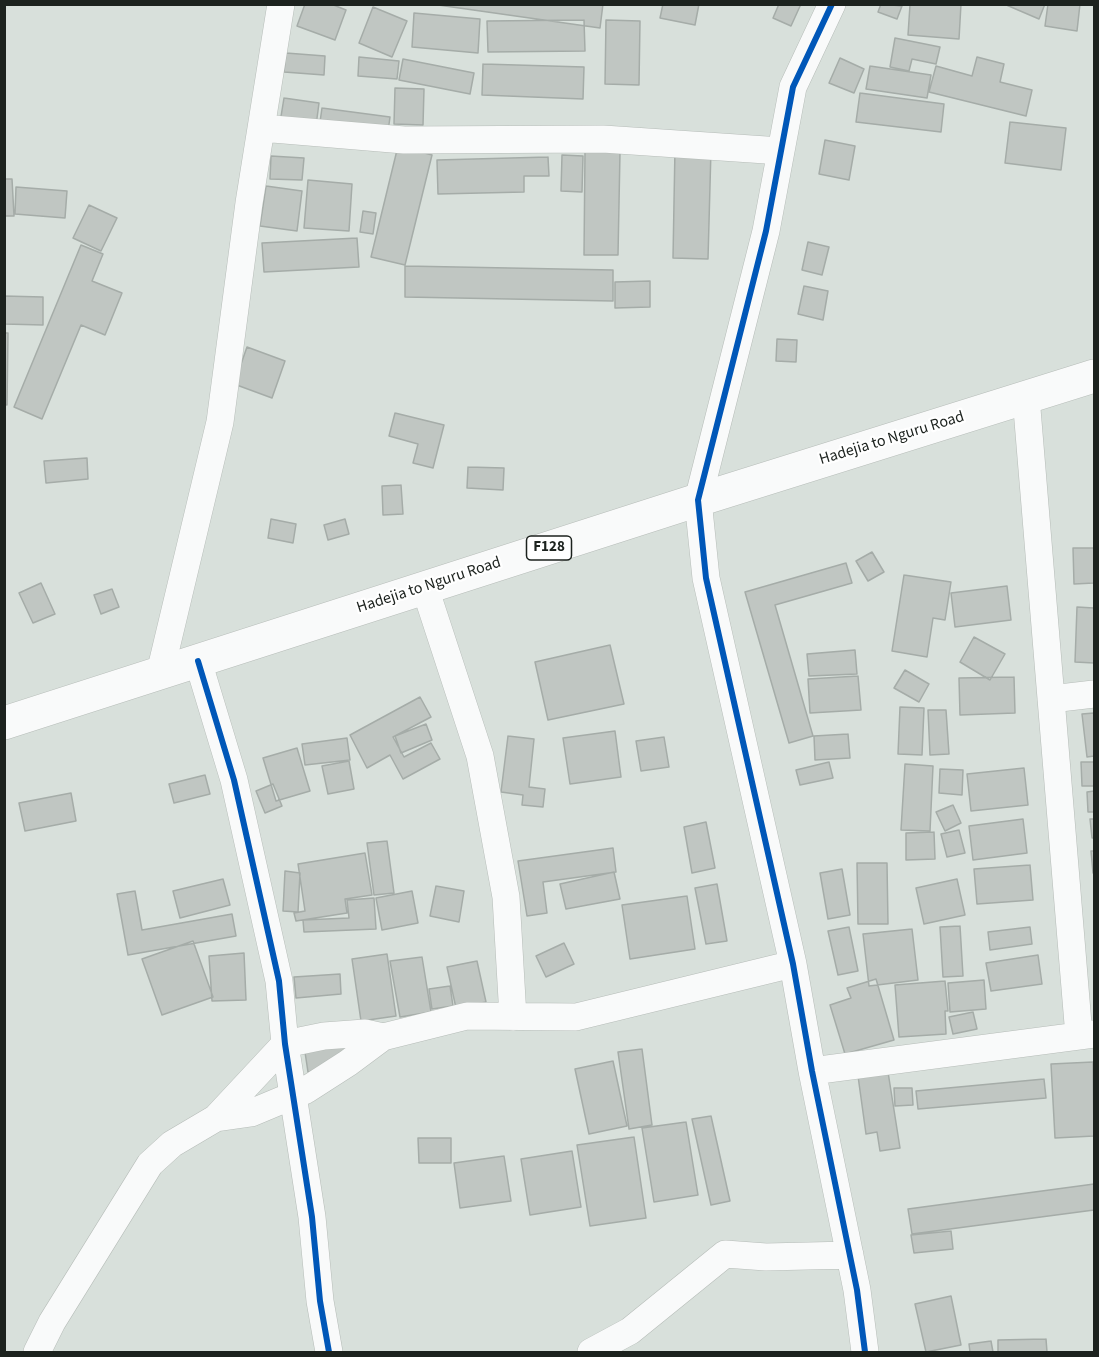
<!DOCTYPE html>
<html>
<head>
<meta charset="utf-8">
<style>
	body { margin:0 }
	#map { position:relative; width:1099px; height:1357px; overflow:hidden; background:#d8e0db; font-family:"Source Sans 3",sans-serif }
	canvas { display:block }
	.frame { position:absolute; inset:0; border:6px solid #1c221e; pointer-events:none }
</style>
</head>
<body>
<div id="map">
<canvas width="1099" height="1357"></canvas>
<div class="frame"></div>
</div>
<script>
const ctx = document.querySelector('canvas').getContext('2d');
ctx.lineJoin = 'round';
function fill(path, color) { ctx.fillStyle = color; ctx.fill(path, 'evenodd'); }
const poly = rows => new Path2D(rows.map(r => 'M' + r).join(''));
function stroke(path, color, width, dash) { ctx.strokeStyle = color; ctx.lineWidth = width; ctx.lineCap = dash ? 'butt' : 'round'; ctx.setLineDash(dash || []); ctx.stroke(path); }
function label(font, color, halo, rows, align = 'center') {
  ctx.font = font + ' "Source Sans 3",sans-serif'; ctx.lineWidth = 4.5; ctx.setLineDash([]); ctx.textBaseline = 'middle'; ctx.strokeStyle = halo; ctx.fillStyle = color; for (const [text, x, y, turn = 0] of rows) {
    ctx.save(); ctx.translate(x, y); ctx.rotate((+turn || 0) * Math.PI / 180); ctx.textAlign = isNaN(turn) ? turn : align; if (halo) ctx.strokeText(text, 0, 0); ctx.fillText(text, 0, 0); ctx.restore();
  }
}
const building = poly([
	[305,4,331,4,346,10,335,40,297,26,305,4],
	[431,4,603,4,600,28,431,4],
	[663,4,699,4,695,25,660,18,663,4],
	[779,4,801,4,791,26,773,18,779,4],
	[881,4,902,6,897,19,878,12,881,4],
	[927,4,961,4,959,39,908,35,910,5,927,4],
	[1004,4,1045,4,1039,19,1004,4],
	[1048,4,1080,4,1077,31,1045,26,1048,4],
	[373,7,407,21,392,57,359,43,373,7],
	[414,13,480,19,478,53,412,47,414,13],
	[584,20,585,51,488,52,487,21,584,20],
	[606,20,640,21,639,85,605,84,606,20],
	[895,38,940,47,936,64,912,59,909,71,890,67,895,38],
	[286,53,325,56,324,75,284,72,286,53],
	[359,57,399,61,397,79,358,76,359,57],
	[977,57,1004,64,1000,82,1032,90,1026,116,929,92,936,66,972,76,977,57],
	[840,58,864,69,854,93,829,83,840,58],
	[403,59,474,73,470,94,399,80,403,59],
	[483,64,584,67,583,99,482,95,483,64],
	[870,66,931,75,927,98,866,89,870,66],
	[395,88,424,89,423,125,394,124,395,88],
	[860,93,944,104,941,132,856,122,860,93],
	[284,98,319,103,314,141,278,135,284,98],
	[322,108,390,117,386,146,318,136,322,108],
	[1010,122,1066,128,1061,170,1005,163,1010,122],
	[825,140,855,146,849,180,819,174,825,140],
	[398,146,432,155,405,265,371,257,398,146],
	[675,148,711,149,708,259,673,258,675,148],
	[585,152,620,152,618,255,584,255,585,152],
	[562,155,583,156,582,192,561,191,562,155],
	[271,156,304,158,302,180,270,179,271,156],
	[548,157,549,176,524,176,524,192,438,194,437,160,548,157],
	[4,179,12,179,14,216,4,216,4,179],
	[308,180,352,184,349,231,304,228,308,180],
	[266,186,302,191,297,231,260,226,266,186],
	[16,187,67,191,65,218,15,214,16,187],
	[89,205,117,218,101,251,73,238,89,205],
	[363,211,376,213,373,234,360,232,363,211],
	[357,238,359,267,264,272,262,243,357,238],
	[808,242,829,247,822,275,802,270,808,242],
	[81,245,103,254,92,281,122,293,105,335,81,325,42,419,14,407,81,245],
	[405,266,613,270,613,301,405,297,405,266],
	[650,281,650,307,615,308,615,282,650,281],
	[804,286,828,291,823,320,798,314,804,286],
	[4,296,43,297,43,325,4,324,4,296],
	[4,333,8,333,7,405,4,404,4,333],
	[777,339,797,340,796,362,776,361,777,339],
	[247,347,285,361,272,398,234,384,247,347],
	[395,413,444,425,433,468,413,463,418,444,389,436,395,413],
	[87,458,88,479,46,483,44,461,87,458],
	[468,467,504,468,503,490,467,488,468,467],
	[401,485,403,514,383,515,382,486,401,485],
	[271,519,296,524,293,543,268,538,271,519],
	[345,519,349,534,328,540,324,525,345,519],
	[1073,548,1094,548,1094,583,1074,584,1073,548],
	[872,552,884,572,868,581,856,561,872,552],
	[846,563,852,583,775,605,813,736,789,743,745,592,846,563],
	[904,575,951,582,945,620,933,618,927,657,892,651,904,575],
	[41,583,55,614,33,623,19,593,41,583],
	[1007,586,1011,620,955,627,951,593,1007,586],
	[112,589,119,607,101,614,94,595,112,589],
	[1077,607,1094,608,1094,663,1075,662,1077,607],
	[974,637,1005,654,990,680,960,662,974,637],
	[610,645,624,704,548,720,535,662,610,645],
	[855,650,857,674,809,676,807,654,855,650],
	[905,670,929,684,919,702,894,688,905,670],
	[858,676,861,710,810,713,808,679,858,676],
	[1014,677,1015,713,960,715,959,678,1014,677],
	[420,697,431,717,393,737,404,757,431,743,440,759,403,779,390,755,367,768,350,735,420,697],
	[900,707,924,708,922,755,898,754,900,707],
	[928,710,946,710,949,754,930,755,928,710],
	[1094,713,1094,756,1087,757,1082,714,1094,713],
	[426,724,432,740,401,753,395,736,426,724],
	[615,731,621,777,570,784,563,738,615,731],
	[848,734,850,758,815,760,814,736,848,734],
	[508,736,534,739,529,787,545,789,543,807,522,805,523,795,501,792,508,736],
	[664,737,669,767,641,771,636,741,664,737],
	[347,738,350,760,305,765,302,744,347,738],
	[297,748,310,791,276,801,263,758,297,748],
	[349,761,354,789,328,794,322,766,349,761],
	[829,762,833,778,800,785,796,770,829,762],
	[1081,762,1094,762,1094,786,1082,786,1081,762],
	[905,764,933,766,930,831,901,830,905,764],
	[1024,768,1028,805,971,811,967,774,1024,768],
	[940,769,963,770,962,795,939,793,940,769],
	[205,775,210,794,174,803,169,784,205,775],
	[273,784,282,806,265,813,256,791,273,784],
	[1094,791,1094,812,1088,812,1087,792,1094,791],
	[71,793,76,821,25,831,19,803,71,793],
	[953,805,961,823,945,831,936,812,953,805],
	[1023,819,1027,853,973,860,969,826,1023,819],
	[1090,819,1094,819,1094,838,1092,838,1090,819],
	[706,822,715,868,692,873,684,827,706,822],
	[959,830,965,853,947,857,941,834,959,830],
	[934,832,935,859,906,860,906,833,934,832],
	[387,841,394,893,374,895,367,843,387,841],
	[613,848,616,872,543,882,547,913,527,916,518,861,613,848],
	[1091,851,1094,851,1094,872,1093,873,1091,851],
	[365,853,372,895,345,899,347,913,296,921,294,913,305,911,298,864,365,853],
	[857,863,887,863,888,924,858,924,857,863],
	[1030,865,1033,900,977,904,974,869,1030,865],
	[842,869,850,915,828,919,820,873,842,869],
	[285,871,300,873,298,912,283,911,285,871],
	[614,872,620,899,566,909,560,884,614,872],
	[223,879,230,905,180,918,173,891,223,879],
	[957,879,965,915,924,924,916,888,957,879],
	[717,884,727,941,706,944,695,888,717,884],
	[436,886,464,891,459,922,430,916,436,886],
	[135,891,142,930,232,914,236,936,128,955,117,894,135,891],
	[412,891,418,923,382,930,376,898,412,891],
	[687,896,695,949,630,959,622,905,687,896],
	[374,898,376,929,304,932,303,920,349,918,347,900,374,898],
	[960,926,963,976,943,977,940,927,960,926],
	[849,927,858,971,838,975,828,931,849,927],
	[1030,927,1032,944,990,950,988,932,1030,927],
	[912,929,918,980,869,986,863,934,912,929],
	[193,941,213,997,162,1015,142,959,193,941],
	[564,943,574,964,546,977,536,956,564,943],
	[244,953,246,1000,212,1001,209,956,244,953],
	[387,954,396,1016,361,1021,352,959,387,954],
	[1038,955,1042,984,991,991,986,963,1038,955],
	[422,957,431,1012,400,1017,390,961,422,957],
	[477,961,486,1002,456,1008,447,967,477,961],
	[340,974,341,994,296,998,294,977,340,974],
	[876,979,894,1040,845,1054,830,1005,851,998,847,988,876,979],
	[984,980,986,1009,950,1012,948,983,984,980],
	[945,981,948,1011,945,1011,946,1034,899,1037,895,985,945,981],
	[450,986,453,1006,432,1009,429,989,450,986],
	[973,1012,977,1029,953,1034,949,1017,973,1012],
	[347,1033,352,1066,308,1072,303,1039,347,1033],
	[642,1049,652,1125,629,1129,618,1052,642,1049],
	[613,1061,627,1126,589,1134,575,1069,613,1061],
	[1093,1062,1094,1136,1055,1138,1051,1064,1093,1062],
	[888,1072,900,1148,880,1151,877,1132,866,1134,858,1076,888,1072],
	[1044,1079,1046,1098,918,1109,916,1091,1044,1079],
	[894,1088,912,1088,913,1105,895,1106,894,1088],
	[711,1116,730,1201,711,1205,692,1119,711,1116],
	[686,1122,698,1195,654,1202,642,1128,686,1122],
	[634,1137,646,1218,590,1226,577,1145,634,1137],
	[418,1138,451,1138,451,1163,419,1163,418,1138],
	[572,1151,581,1207,530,1215,521,1159,572,1151],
	[504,1156,511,1201,460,1208,454,1163,504,1156],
	[1094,1184,1094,1210,912,1234,908,1209,1094,1184],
	[951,1231,953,1249,914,1253,911,1235,951,1231],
	[951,1296,961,1345,926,1352,915,1304,951,1296],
	[1046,1339,1047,1352,998,1352,998,1340,1046,1339],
	[991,1341,993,1352,970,1352,969,1344,991,1341]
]);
fill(building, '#c0c6c2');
stroke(building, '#a5aca8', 1.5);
const minor = poly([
	[832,4,793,87,766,231,698,500,706,578,793,964,812,1071,857,1290,865,1352],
	[261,128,404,140,603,139,781,151],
	[1026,397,1079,1036],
	[425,588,480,756,506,897,513,1017],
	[198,661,234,780,279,981,285,1044,312,1217,320,1301,329,1352],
	[160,673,220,422,249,203,281,4],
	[1051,699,1094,694],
	[812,1071,1094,1034],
	[216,1118,251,1113,306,1090,348,1063,383,1037,467,1016,576,1017,793,964],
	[37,1352,52,1322,150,1164,172,1144,216,1118,285,1044,324,1036,365,1033,383,1037],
	[591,1352,630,1331,725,1254,766,1257,850,1255]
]);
const major = poly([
	[4,723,698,500,1094,376]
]);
stroke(minor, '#b6bcb8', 28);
stroke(major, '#b6bcb8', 34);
stroke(minor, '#f9fafa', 27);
stroke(major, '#f9fafa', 33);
stroke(poly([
	[832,4,793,87,766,231,698,500,706,578,793,964,812,1071,857,1290,865,1352],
	[198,661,234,780,279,981,285,1044,312,1217,320,1301,329,1352]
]), '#0057b8', 6);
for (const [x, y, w] of [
	[549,548,45]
]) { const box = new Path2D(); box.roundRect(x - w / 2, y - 12, w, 24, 4.5); ctx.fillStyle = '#fff'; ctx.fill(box); stroke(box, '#1c221e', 1.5); }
label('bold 15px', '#1c221e', null, [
	["F128",549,548]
]);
label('16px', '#1c221e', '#fff', [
	["Hadejia to Nguru Road",892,439,-17],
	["Hadejia to Nguru Road",429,586,-18]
]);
</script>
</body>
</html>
